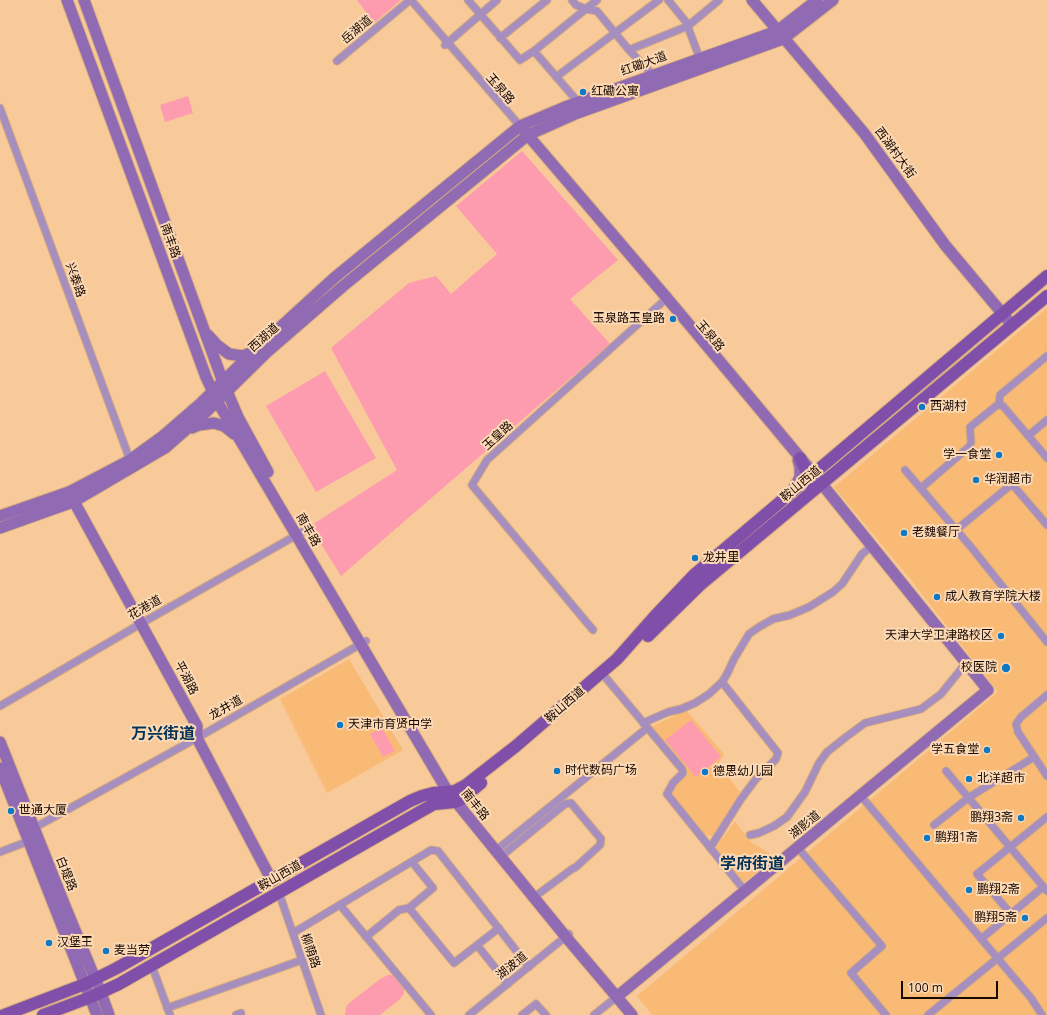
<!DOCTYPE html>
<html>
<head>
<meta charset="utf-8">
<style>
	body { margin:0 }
	#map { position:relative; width:1047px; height:1015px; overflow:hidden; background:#f8ca99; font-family:"Open Sans",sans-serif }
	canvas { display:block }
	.scale { position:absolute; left:901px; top:981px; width:97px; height:18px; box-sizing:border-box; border:2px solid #170800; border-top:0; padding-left:5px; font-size:12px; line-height:14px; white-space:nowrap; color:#170800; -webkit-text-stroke:3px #fcd9b5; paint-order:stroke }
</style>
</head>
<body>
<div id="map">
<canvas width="1047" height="1015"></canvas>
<div class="scale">100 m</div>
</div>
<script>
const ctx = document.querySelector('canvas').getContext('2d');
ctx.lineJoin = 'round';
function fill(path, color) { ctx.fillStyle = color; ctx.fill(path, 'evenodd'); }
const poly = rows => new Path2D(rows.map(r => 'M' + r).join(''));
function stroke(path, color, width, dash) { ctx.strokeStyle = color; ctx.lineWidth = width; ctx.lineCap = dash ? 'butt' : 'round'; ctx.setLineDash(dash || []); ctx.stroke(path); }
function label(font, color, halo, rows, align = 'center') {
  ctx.font = font + ' "Open Sans","Noto Sans SC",sans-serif'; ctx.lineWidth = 4; ctx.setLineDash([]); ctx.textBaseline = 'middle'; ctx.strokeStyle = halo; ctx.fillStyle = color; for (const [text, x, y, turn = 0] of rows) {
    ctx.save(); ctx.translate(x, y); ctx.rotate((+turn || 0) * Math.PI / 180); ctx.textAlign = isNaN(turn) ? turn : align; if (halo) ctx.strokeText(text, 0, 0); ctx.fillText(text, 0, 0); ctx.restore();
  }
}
fill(poly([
	[1047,308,1047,1015,652,1015,637,996,998,692,911,580,834,487],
	[349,659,403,750,327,793,280,699],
	[686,710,724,754,718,764,740,792,713,836,704,835,671,794,677,782,688,775,686,769,651,727],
	[735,821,751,842,776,857,743,883,715,849]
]), '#f9ba76');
fill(poly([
	[357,0,401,0,374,23],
	[188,96,193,113,165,122,160,105],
	[522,151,618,260,570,299,610,344,341,576,310,526,397,470,331,348,409,283,436,276,451,294,497,254,456,206],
	[325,371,376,458,316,492,266,406],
	[691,720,721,757,696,777,665,740],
	[382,728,395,751,383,757,370,734],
	[388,975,394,975,404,986,404,994,400,999,380,1015,345,1015,346,1008,348,1004,380,979]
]), '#fe9caf');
const street = poly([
	[411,0,520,126],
	[468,0,520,60,534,51,597,0],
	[572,0,576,5,586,9,597,11,629,50,653,75,654,79],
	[668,0,686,22,700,59],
	[500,38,547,0],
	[445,45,497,0],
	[629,50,688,26,719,0],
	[534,51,578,102],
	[337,61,410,0],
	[556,77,659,0],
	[0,108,130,460],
	[999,405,1000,395,1047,356],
	[1028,436,1047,420],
	[905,470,971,547,1047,642],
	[921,488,970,446,971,442,970,427,996,406,999,405,1003,406,1047,458],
	[956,530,1012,484,1047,525],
	[593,630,472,485,487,460,667,298],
	[606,678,682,769,683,773,673,783,667,794,745,891],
	[1047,695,1021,717,1016,724,1018,732,1047,776],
	[0,706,142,623,302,532],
	[643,723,668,712,681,709,695,703,709,694,722,682,727,674,734,659,749,634,759,627,773,619,790,615,809,607,833,592,842,584,862,554,872,546],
	[946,771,1047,891],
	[861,796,1031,998,1042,1015],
	[934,825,968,798,1034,757],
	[34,828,197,738,366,641],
	[750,835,759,833,774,826,787,817,805,792,819,763,827,752,846,737,865,723,921,709,941,694,966,663],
	[499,848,647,728],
	[710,848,741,799,756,779,776,759,778,753,722,682],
	[798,848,882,946,851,973,886,1015],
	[0,852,29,841],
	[504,854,565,804,571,803,601,839,600,845,576,867,572,869,537,895],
	[412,862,433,888,409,908,454,963,499,928],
	[279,893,321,1015],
	[340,905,431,1015],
	[1011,914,977,874,1047,817],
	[293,933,431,850,438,851,529,967],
	[366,937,399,910,409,908],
	[981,939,1043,887],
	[477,945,508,984],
	[152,966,170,1015],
	[167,1008,302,960],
	[236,1015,241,1013,241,1015],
	[469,1015,569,934],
	[522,1015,536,1004,546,1015],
	[594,1015,619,995],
	[928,1015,1047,918]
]);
const secondary = poly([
	[67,0,206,377,217,401,448,792,566,937,632,1015],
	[84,0,223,382,238,417,268,472],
	[752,0,864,133,945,245,1012,325],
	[520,126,667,298,813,473,988,690,619,995],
	[208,335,217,345,229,354,243,356,252,352],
	[192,428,199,425,214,423,224,426,234,434],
	[793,490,800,477,800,467,798,460],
	[71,496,197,726,197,738,272,881],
	[0,516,69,492,130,460,163,436,200,404,254,351,334,278,520,126,565,107,777,31,817,0],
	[0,528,73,502,165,448,206,412,267,352,342,287,528,135,575,114,783,39,833,0],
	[0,742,65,906,101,993,109,1015],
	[0,768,97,1015]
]);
const primary = poly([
	[800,458,807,472,809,483],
	[648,636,700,585,1047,296],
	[4,1015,85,984,117,968,410,801,422,796,433,793,455,791,466,785,516,746,617,659,656,615,695,574,1047,276],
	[43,1015,91,997,119,984,418,813,434,804,455,802,460,800,481,783]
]);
stroke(street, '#d4ab81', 9);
stroke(secondary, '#d4ab81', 13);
stroke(primary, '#d4ab81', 14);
stroke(street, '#a68ebf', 7);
stroke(secondary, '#906ab2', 11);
stroke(primary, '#804fa9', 12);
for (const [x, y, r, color] of [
	[583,92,4,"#0f78c3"],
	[673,319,4,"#0f78c3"],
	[922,407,4,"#0f78c3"],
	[999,455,4,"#0f78c3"],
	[976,480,4,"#0f78c3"],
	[904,533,4,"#0f78c3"],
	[695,558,4,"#0f78c3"],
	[937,597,4,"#0f78c3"],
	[1001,636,4,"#0f78c3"],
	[1006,668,5,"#0f78c3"],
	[340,725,4,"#0f78c3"],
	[987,750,4,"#0f78c3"],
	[557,771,4,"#0f78c3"],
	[705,772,4,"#0f78c3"],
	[969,779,4,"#0f78c3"],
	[11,811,4,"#0f78c3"],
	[1021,818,4,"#0f78c3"],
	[927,838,4,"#0f78c3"],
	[969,890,4,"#0f78c3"],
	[1025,918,4,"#0f78c3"],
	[49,943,4,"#0f78c3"],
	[106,951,4,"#0f78c3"]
]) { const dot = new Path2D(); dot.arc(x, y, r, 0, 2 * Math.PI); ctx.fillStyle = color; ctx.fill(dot); stroke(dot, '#fcd9b5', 1.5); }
label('12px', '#170800', '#fcd9b5', [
	["岳湖道",357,30,-40],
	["红磡大道",644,64,-20],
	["玉泉路",500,89,49],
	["西湖村大街",895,153,54],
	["南丰路",170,241,70],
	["兴泰路",75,280,70],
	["玉泉路",710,336,50],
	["西湖道",264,338,-42],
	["玉皇路",498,436,-42],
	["鞍山西道",801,484,-40],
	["南丰路",308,530,60],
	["花港道",145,608,-30],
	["平湖路",186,678,62],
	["鞍山西道",565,705,-41],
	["龙井道",226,708,-30],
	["南丰路",475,805,51],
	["湖影道",805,825,-39],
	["白堤路",66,874,68],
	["鞍山西道",280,876,-30],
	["柳荫路",310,951,71],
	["湖波道",512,966,-39]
]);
label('12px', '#170800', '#fcd9b5', [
	["红磡公寓",591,92],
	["玉泉路玉皇路",665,319,"right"],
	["西湖村",930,407],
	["学一食堂",991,455,"right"],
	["华润超市",984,480],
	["老魏餐厅",912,533],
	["龙井里",703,558],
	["成人教育学院大楼",945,597],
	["天津大学卫津路校区",993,636,"right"],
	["校医院",997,668,"right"],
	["天津市育贤中学",348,725],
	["学五食堂",979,750,"right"],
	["时代数码广场",565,771],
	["德思幼儿园",713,772],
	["北洋超市",977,779],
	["世通大厦",19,811],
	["鹏翔3斋",1013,818,"right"],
	["鹏翔1斋",935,838],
	["鹏翔2斋",977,890],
	["鹏翔5斋",1017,918,"right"],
	["汉堡王",57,943],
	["麦当劳",114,951]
], 'left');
label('bold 16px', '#043357', '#fcd9b5', [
	["万兴街道",163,734],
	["学府街道",752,864]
]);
</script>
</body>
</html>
